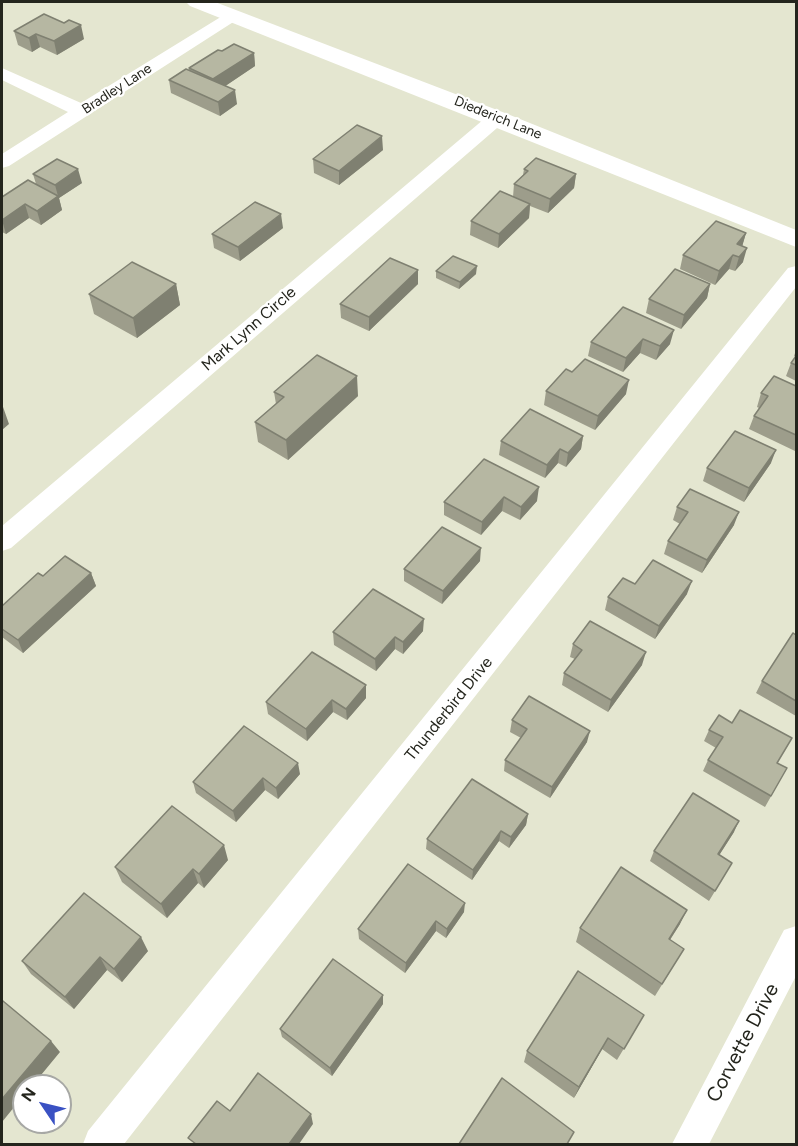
<!DOCTYPE html>
<html>
<head>
<meta charset="utf-8">
<style>
	body { margin:0 }
	#map { position:relative; width:798px; height:1146px; overflow:hidden; background:#e4e6d0; font-family:Figtree,sans-serif }
	canvas { display:block }
	.frame { position:absolute; inset:0; border:3px solid #24251d; pointer-events:none }
	.north { position:absolute; left:12px; top:1074px; width:60px; height:60px; box-sizing:border-box; background:#fff; border:2px solid #a7a8a5; border-radius:50%; rotate:305deg; font-size:16px; font-weight:700; line-height:24px; text-align:center; color:#24251d }
	.north::after { content:''; display:block; margin:auto; width:21px; height:27px; background:#3a51c3; clip-path:polygon(50% 0,100% 100%,50% 72%,0 100%) }
</style>
</head>
<body>
<div id="map">
<canvas width="798" height="1146"></canvas>
<div class="frame"></div>
<div class="north">N</div>
</div>
<script>
const ctx = document.querySelector('canvas').getContext('2d');
ctx.lineJoin = 'round';
const poly = rows => new Path2D(rows.map(r => 'M' + r).join(''));
function fill(path, color) { ctx.fillStyle = color; ctx.fill(path, 'evenodd'); }
function stroke(path, color, width, dash) { ctx.strokeStyle = color; ctx.lineWidth = width; ctx.lineCap = dash ? 'butt' : 'round'; ctx.setLineDash(dash || []); ctx.stroke(path); }
function label(font, color, halo, rows, align = 'center') {
  ctx.font = font + ' Figtree,sans-serif'; ctx.lineWidth = 4.5; ctx.setLineDash([]); ctx.textBaseline = 'middle'; ctx.strokeStyle = halo; ctx.fillStyle = color; for (const [text, x, y, turn = 0] of rows) {
    ctx.save(); ctx.translate(x, y); ctx.rotate((+turn || 0) * Math.PI / 180); ctx.textAlign = isNaN(turn) ? turn : align; if (halo) ctx.strokeText(text, 0, 0); ctx.fillText(text, 0, 0); ctx.restore();
  }
}
fill(poly([
	[232,10,241,15,238,19,9,166,2,168,2,154,68,112,2,80,2,68,81,103,232,10],
	[497,112,507,118,504,122,11,548,2,551,2,526,490,114,497,112],
	[796,266,796,287,124,1144,83,1144,88,1131,788,268,796,266],
	[796,926,796,976,709,1144,672,1144,784,930,796,926]
]), '#fff');
fill(poly([
	[186,2,215,2,505,113,796,230,796,247,190,6,186,2]
]), '#fff');
fill(poly([
	[14,31,84,39,57,55,40,47,32,52,18,45],
	[222,51,254,53,255,66,225,86,237,104,220,116,171,93,169,80,189,70,189,68],
	[383,150,339,185,314,173,313,159],
	[524,169,576,174,574,188,548,213,530,206,529,218,498,248,470,235,471,221,513,197,514,184,523,175],
	[33,174,82,183,59,198,62,210,41,225,29,218,6,234,2,232,2,197,36,184],
	[283,228,240,261,214,248,212,234],
	[746,233,742,246,743,262,735,271,729,269,715,285,680,269,683,255],
	[418,270,418,284,369,331,341,318,340,304],
	[436,271,476,274,459,289,436,278],
	[176,284,180,305,137,338,94,314,89,294],
	[710,284,707,298,681,329,646,313,649,299],
	[623,307,670,344,656,360,640,353,623,372,588,356,591,342],
	[796,350,796,381,786,376,791,363,796,357,794,356],
	[796,386,796,449,795,451,749,429,754,416,759,408,757,407,761,393],
	[546,391,626,394,595,430,544,405],
	[274,392,358,396,288,460,258,442,255,422,276,404],
	[583,436,581,449,566,467,558,463,545,478,499,455,501,441],
	[484,459,537,501,520,520,502,511,481,535,444,515,444,502],
	[771,463,744,502,703,481,707,468],
	[677,507,734,525,702,573,664,554,668,541,680,524,673,520],
	[480,561,442,604,404,581,404,569],
	[91,573,96,586,23,653,2,637,2,606,43,576],
	[635,584,687,594,655,639,605,610,608,597],
	[423,631,403,654,395,649,376,671,334,645,333,632],
	[796,635,796,716,756,693,762,681],
	[573,644,642,665,608,712,562,685,564,673,575,659,570,657],
	[366,698,347,720,333,712,307,741,268,714,266,702],
	[512,720,587,742,550,798,504,771,505,760,521,738,510,732],
	[709,730,787,768,765,807,703,771,708,760,716,748,704,741],
	[300,774,278,799,265,790,236,822,196,793,193,782],
	[528,814,526,825,509,848,499,841,472,880,426,849,427,839],
	[734,832,719,855,732,863,709,901,650,861,654,851],
	[228,860,204,888,198,883,167,918,122,882,115,867],
	[464,912,446,938,436,931,405,973,359,939,358,929],
	[680,924,670,940,684,949,655,996,576,942,580,928],
	[148,951,122,982,107,970,74,1009,31,974,22,961],
	[383,1004,332,1076,282,1037,280,1029],
	[644,1015,617,1060,602,1049,574,1098,524,1062,527,1051]
]), '#9d9d8b');
fill(poly([
	[81,25,84,39,57,55,54,41],
	[36,34,40,47,32,52,29,38],
	[254,53,255,66,215,93,213,79],
	[235,90,237,104,220,116,218,102],
	[382,136,383,150,339,185,339,171],
	[78,169,82,183,59,198,62,210,41,225,37,211,58,196,55,185],
	[576,174,574,188,548,213,550,199],
	[25,204,29,218,6,234,2,220],
	[530,204,529,218,498,248,499,234],
	[281,214,283,228,240,261,238,247],
	[746,233,742,247,737,244],
	[747,248,743,262,735,271,739,257],
	[733,255,729,269,715,285,719,271],
	[477,266,476,274,459,289,460,282],
	[418,270,418,284,369,331,369,317],
	[176,284,180,305,137,338,133,318],
	[710,284,707,298,681,329,684,315],
	[674,330,670,344,656,360,660,346],
	[643,339,640,353,623,372,626,358],
	[357,376,358,396,288,460,286,440],
	[629,380,626,394,595,430,598,416],
	[2,404,9,424,2,430],
	[583,436,581,449,566,467,568,453],
	[560,449,558,463,545,478,547,465],
	[776,450,771,463,744,502,749,488],
	[539,487,537,501,520,520,521,507],
	[504,497,502,511,481,535,482,522],
	[739,512,734,525,702,573,707,560],
	[481,548,480,561,442,604,443,591],
	[91,573,96,586,23,653,18,640],
	[692,581,687,594,655,639,659,626],
	[424,619,423,631,403,654,403,642],
	[395,637,395,649,376,671,375,659],
	[646,652,642,665,608,712,611,700],
	[366,685,366,698,347,720,346,709],
	[332,700,333,712,307,741,306,729],
	[590,731,587,742,550,798,552,787],
	[298,763,300,774,278,799,276,788],
	[263,778,265,790,236,822,233,811],
	[528,814,526,825,509,848,511,837],
	[739,821,734,832,713,865,718,854],
	[501,831,499,841,472,880,473,870],
	[224,845,228,860,204,888,199,874],
	[193,869,198,883,167,918,161,904],
	[465,903,464,912,446,938,447,929],
	[687,910,680,924,662,952,669,939],
	[436,921,436,931,405,973,406,963],
	[141,937,148,951,122,982,114,969],
	[100,957,107,970,74,1009,65,997],
	[383,995,383,1004,332,1076,330,1068],
	[608,1038,602,1049,574,1098,579,1087],
	[51,1041,60,1052,32,1086,24,1086,24,1095,2,1122,2,1099],
	[311,1114,313,1124,299,1144,289,1144]
]), '#7f8071');
const building = poly([
	[44,14,64,23,69,20,81,25,54,41,36,34,29,38,14,31,44,14],
	[234,44,254,53,213,79,189,68,218,50,222,51,234,44],
	[186,69,235,90,218,102,169,80,186,69],
	[357,125,382,136,339,171,313,159,357,125],
	[536,158,576,174,550,199,514,184,528,171,524,169,536,158],
	[57,159,78,169,55,185,33,174,57,159],
	[28,180,58,196,37,211,25,204,2,220,2,197,28,180],
	[500,191,530,204,499,234,471,221,500,191],
	[255,202,281,214,238,247,212,234,255,202],
	[716,221,746,233,737,244,747,248,739,257,733,255,719,271,683,255,716,221],
	[453,256,477,266,460,282,436,271,453,256],
	[390,258,418,270,369,317,340,304,390,258],
	[132,262,176,284,133,318,89,294,132,262],
	[675,269,710,284,684,315,649,299,675,269],
	[623,307,674,330,660,346,643,339,626,358,591,342,623,307],
	[317,355,357,376,286,440,255,422,284,397,274,392,317,355],
	[796,356,796,365,791,363,796,356],
	[585,359,629,380,598,416,546,391,566,369,572,372,585,359],
	[774,376,796,386,796,435,754,416,768,396,761,393,774,376],
	[530,409,583,436,568,453,560,449,547,465,501,441,530,409],
	[735,431,776,450,749,488,707,468,735,431],
	[484,459,539,487,521,507,504,497,482,522,444,502,484,459],
	[690,489,739,512,707,560,668,541,688,512,677,507,690,489],
	[442,527,481,548,443,591,404,569,442,527],
	[65,556,91,573,18,640,2,629,2,606,38,573,43,576,65,556],
	[653,560,692,581,659,626,608,597,623,578,635,584,653,560],
	[373,589,424,619,403,642,395,637,375,659,333,632,373,589],
	[590,621,646,652,611,700,564,673,582,650,573,644,590,621],
	[793,633,796,635,796,701,762,681,793,633],
	[312,652,366,685,346,709,332,700,306,729,266,702,312,652],
	[529,696,590,731,552,787,505,760,527,729,512,720,529,696],
	[740,710,792,738,777,763,787,768,771,796,708,760,723,737,709,730,719,715,732,723,740,710],
	[244,726,298,763,276,788,263,778,233,811,193,782,244,726],
	[472,779,528,814,511,837,501,831,473,870,427,839,472,779],
	[693,793,739,821,718,854,732,863,715,891,654,851,693,793],
	[172,806,224,845,199,874,193,869,161,904,115,867,172,806],
	[408,864,465,903,447,929,436,921,406,963,358,929,408,864],
	[621,867,687,910,669,939,684,949,662,984,580,928,621,867],
	[84,893,141,937,114,969,100,957,65,997,22,961,84,893],
	[333,959,383,995,330,1068,280,1029,333,959],
	[578,971,644,1015,624,1049,608,1038,579,1087,527,1051,578,971],
	[3,1001,51,1041,2,1099,2,1003,3,1001],
	[258,1073,311,1114,289,1144,196,1144,188,1138,217,1101,230,1111,258,1073],
	[502,1078,574,1132,567,1144,459,1144,502,1078]
]);
fill(building, '#b6b7a2');
stroke(building, '#7f8071', 1.5);
label('14px', '#24251d', '#fff', [
	["Bradley Lane",117,89,-33],
	["Diederich Lane",498,118,22]
]);
label('16px', '#24251d', '#fff', [
	["Mark Lynn Circle",249,329,-41],
	["Thunderbird Drive",449,709,-51]
]);
label('20px', '#24251d', '#fff', [
	["Corvette Drive",743,1043,-62]
]);
</script>
</body>
</html>
